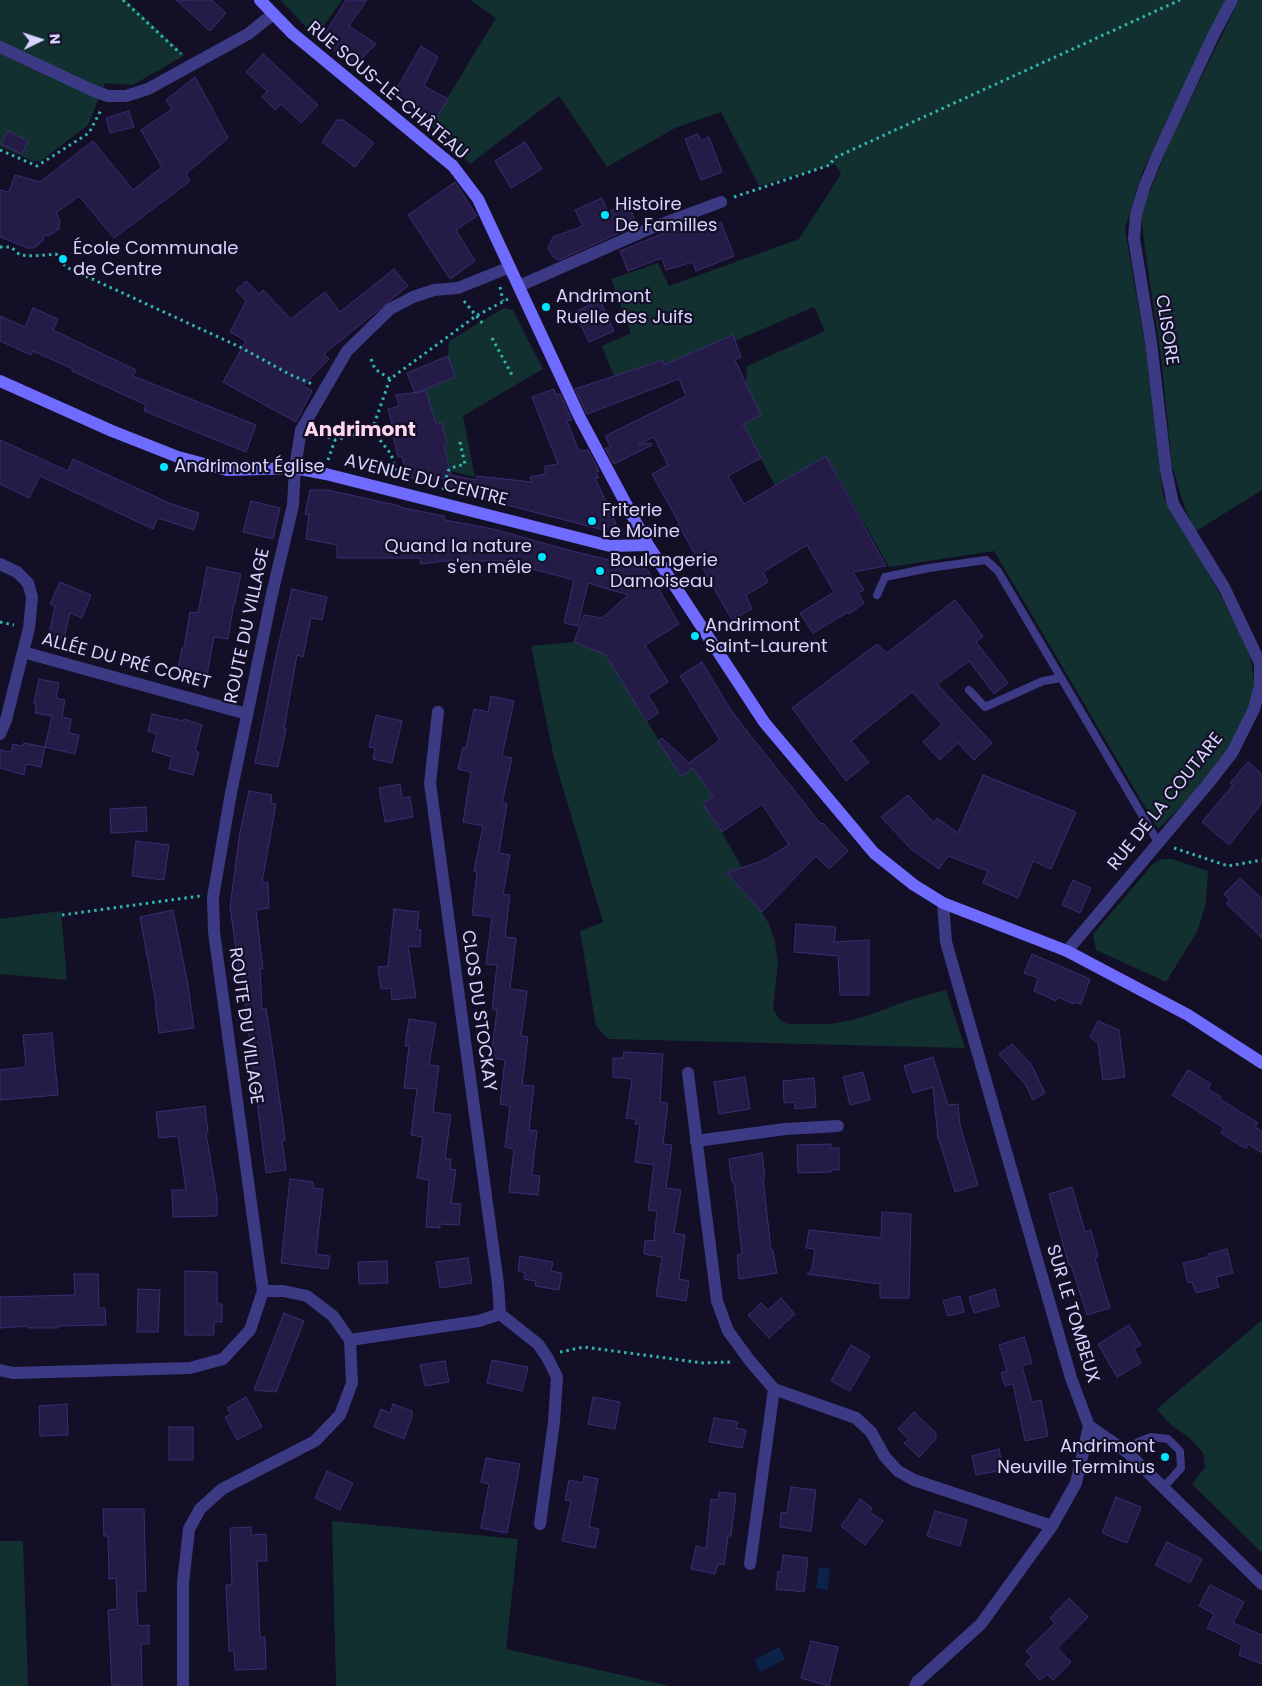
<!DOCTYPE html>
<html>
<head>
<meta charset="utf-8">
<style>
	body { margin:0 }
	#map { position:relative; width:1262px; height:1686px; overflow:hidden; background:#130f26; font-family:Poppins,sans-serif }
	canvas { display:block }
	.north { position:absolute; left:15px; top:15px; width:50px; height:50px; -webkit-text-stroke:4px #130f26; paint-order:stroke; rotate:86deg; font-size:14px; font-weight:700; line-height:20px; text-align:center; color:#d9d4ff }
	.north::after { content:''; display:block; margin:auto; width:18px; height:22px; background:#d9d4ff; clip-path:polygon(50% 0,100% 100%,50% 72%,0 100%) }
</style>
</head>
<body>
<div id="map">
<canvas width="1262" height="1686"></canvas>
<div class="north">N</div>
</div>
<script>
const ctx = document.querySelector('canvas').getContext('2d');
ctx.lineJoin = 'round';
function fill(path, color) { ctx.fillStyle = color; ctx.fill(path, 'evenodd'); }
const poly = rows => new Path2D(rows.map(r => 'M' + r).join(''));
function stroke(path, color, width, dash) { ctx.strokeStyle = color; ctx.lineWidth = width; ctx.lineCap = dash ? 'butt' : 'round'; ctx.setLineDash(dash || []); ctx.stroke(path); }
function label(font, color, halo, rows, align = 'center') {
  ctx.font = font + ' Poppins,sans-serif'; ctx.lineWidth = 4.5; ctx.setLineDash([]); ctx.textBaseline = 'middle'; ctx.strokeStyle = halo; ctx.fillStyle = color; for (const [text, x, y, turn = 0] of rows) {
    ctx.save(); ctx.translate(x, y); ctx.rotate((+turn || 0) * Math.PI / 180); ctx.textAlign = isNaN(turn) ? turn : align; if (halo) ctx.strokeText(text, 0, 0); ctx.fillText(text, 0, 0); ctx.restore();
  }
}
fill(poly([
	[0,0,126,0,185,55,133,85,105,83,88,125,41,161,32,161,0,146],
	[280,0,342,0,316,37],
	[470,0,1225,0,1142,173,1125,229,1146,350,1163,495,1222,598,1250,652,1254,682,1249,712,1229,750,1186,802,1158,829,994,551,889,567,826,456,775,486,743,424,760,415,746,383,747,366,825,331,814,307,735,341,732,335,664,365,662,360,614,376,602,346,631,333,611,279,658,263,669,286,799,239,841,174,835,164,759,186,721,112,675,128,607,167,559,96,470,164,431,125,496,18],
	[1239,0,1262,0,1262,490,1195,532,1185,508,1172,466,1161,356,1145,250,1141,213,1171,139],
	[504,308,513,310,543,369,463,416,475,477,451,471,444,445,447,443,442,423,436,424,420,401,417,392,455,377,448,356,449,341],
	[574,642,606,655,681,776,693,768,713,796,703,804,722,832,742,868,727,873,762,912,769,924,775,942,778,964,773,1009,780,1020,788,1024,830,1024,847,1021,867,1016,909,1000,946,990,965,1048,608,1039,596,1026,580,931,603,922,554,758,531,646],
	[1161,859,1172,859,1208,871,1206,903,1197,932,1166,982,1096,950,1093,934,1153,864],
	[61,911,67,980,0,974,0,919],
	[1262,1320,1262,1553,1192,1484,1205,1467,1203,1453,1191,1439,1170,1424,1157,1409],
	[332,1521,518,1539,506,1649,670,1686,336,1686],
	[0,1541,23,1541,28,1686,0,1686]
]), '#12302f');
fill(poly([
	[819,1567,830,1569,828,1590,816,1588],
	[779,1647,785,1659,760,1672,754,1660]
]), '#0c2248');
const building = poly([
	[176,0,212,0,226,13,210,31,176,0],
	[346,0,367,0,349,26,376,44,355,65,332,49,338,41,325,33,346,0],
	[421,46,438,57,424,86,448,99,433,124,393,95,421,46],
	[263,54,318,105,301,123,281,104,275,110,262,97,267,91,246,72,263,54],
	[195,77,228,138,186,174,190,181,114,238,79,196,56,213,60,220,59,229,50,235,44,236,43,241,34,248,28,248,0,237,0,190,9,192,15,175,40,182,93,141,133,190,162,167,141,130,172,109,166,100,195,77],
	[129,111,134,127,110,133,106,118,129,111],
	[337,120,343,120,374,143,355,167,322,142,337,120],
	[8,131,28,141,22,154,1,144,8,131],
	[698,134,701,141,709,137,722,172,701,180,685,139,698,134],
	[525,142,542,169,511,188,495,161,525,142],
	[455,182,477,216,456,230,475,261,450,279,408,215,455,182],
	[602,198,608,212,628,204,637,225,559,260,553,257,548,248,553,237,583,226,575,210,602,198],
	[691,222,695,232,721,222,734,256,696,271,693,262,666,270,662,258,628,271,620,251,691,222],
	[394,269,408,286,324,354,329,359,303,386,312,391,296,422,223,382,246,341,230,332,246,301,236,290,246,281,259,294,263,290,291,319,325,292,340,312,394,269],
	[600,300,614,331,589,342,575,312,600,300],
	[33,308,58,319,53,330,136,370,133,376,256,425,246,452,144,411,146,405,72,371,73,369,33,351,31,355,0,341,0,316,25,327,33,308],
	[733,335,741,357,735,360,761,415,743,424,761,458,728,476,744,504,826,456,886,566,853,572,864,590,858,593,864,603,849,614,848,612,813,633,800,613,834,592,807,545,763,572,768,582,746,595,752,609,732,620,678,524,679,523,652,474,668,465,654,437,638,445,651,443,652,445,614,464,605,448,611,448,605,436,686,396,679,379,587,414,575,389,663,360,664,365,733,335],
	[448,356,455,377,415,393,407,373,448,356],
	[554,389,556,395,560,394,572,420,567,421,579,451,588,450,599,471,596,472,599,478,595,478,616,524,611,532,445,489,448,477,426,483,407,476,402,456,398,457,393,436,395,435,388,409,399,406,396,395,426,391,436,424,442,423,447,443,444,445,451,475,476,480,477,476,532,482,530,477,545,474,545,466,558,464,532,397,554,389],
	[0,440,68,471,73,459,169,503,199,513,194,530,158,518,153,529,40,476,29,498,0,484,0,440],
	[310,490,328,490,400,506,399,507,444,516,445,520,493,529,568,550,647,569,679,624,645,645,668,682,648,695,659,713,646,721,606,655,574,642,584,615,602,618,628,595,588,583,578,626,564,623,574,580,502,561,447,561,421,564,420,558,337,558,337,545,306,539,309,515,305,514,310,490],
	[251,501,280,508,273,539,243,532,251,501],
	[207,567,241,574,235,603,234,603,228,639,214,637,207,675,178,669,182,648,184,648,190,612,198,613,207,567],
	[60,582,91,595,82,618,70,613,64,639,49,635,55,606,50,604,60,582],
	[292,589,327,597,322,620,311,618,303,657,297,655,284,729,286,729,278,767,255,763,277,651,292,589],
	[955,600,983,636,976,642,1008,683,994,694,969,661,937,684,992,743,974,760,958,743,940,760,923,742,942,724,912,692,851,741,869,762,846,781,792,708,877,644,887,653,955,600],
	[702,662,730,709,750,735,821,824,823,823,848,851,829,869,816,856,762,912,727,873,764,860,789,845,762,804,722,832,703,804,713,796,693,768,681,776,658,741,662,738,689,763,720,740,680,676,702,662],
	[39,679,59,683,56,698,65,700,62,717,71,719,69,733,79,735,75,754,45,747,52,716,35,713,36,704,34,703,39,679],
	[491,696,514,701,502,756,512,758,502,803,507,803,499,853,510,855,503,894,510,895,505,937,516,938,510,989,527,991,521,1036,528,1037,522,1085,534,1086,529,1130,537,1131,532,1175,540,1176,538,1195,509,1192,514,1149,505,1147,510,1106,500,1104,505,1060,491,1058,497,1010,492,1009,497,965,486,964,492,917,472,915,477,872,474,871,483,826,463,822,471,772,458,769,463,747,466,748,474,709,488,712,491,696],
	[152,714,183,721,184,719,202,725,195,751,199,752,193,775,169,769,172,757,152,751,157,734,148,731,152,714],
	[376,715,402,721,392,763,373,759,375,748,369,747,376,715],
	[24,743,45,747,41,767,26,764,24,775,0,768,0,750,11,752,13,744,23,746,24,743],
	[1248,762,1262,774,1262,803,1229,845,1202,822,1233,785,1230,783,1248,762],
	[983,775,1076,812,1051,869,1033,861,1018,898,983,883,988,871,948,856,939,869,911,849,881,817,908,795,934,823,937,818,958,833,983,775],
	[400,784,402,798,410,797,413,817,385,822,379,788,400,784],
	[249,791,272,795,271,803,276,804,262,883,268,882,269,908,256,910,263,969,260,969,262,1009,266,1008,272,1046,283,1123,285,1140,282,1140,286,1170,266,1173,241,972,239,972,230,907,240,832,249,791],
	[146,807,147,831,111,833,110,809,146,807],
	[136,841,169,845,164,880,132,876,136,841],
	[1240,878,1262,899,1262,938,1226,903,1230,900,1224,894,1240,878],
	[1073,880,1091,888,1080,913,1062,905,1073,880],
	[394,909,419,912,417,929,421,930,420,947,408,946,416,997,392,1000,391,988,381,989,378,967,388,966,394,909],
	[173,910,188,985,194,1028,159,1033,155,1004,156,1004,140,917,173,910],
	[796,924,836,927,834,942,869,940,869,995,840,995,838,956,794,952,796,924],
	[1032,954,1090,979,1081,1004,1074,1002,1073,1004,1058,997,1056,1001,1034,991,1038,978,1024,973,1032,954],
	[409,1019,436,1023,429,1065,439,1066,433,1112,451,1115,445,1159,451,1159,450,1169,456,1170,451,1203,461,1204,459,1225,440,1224,440,1228,426,1227,429,1180,417,1178,423,1137,411,1135,417,1089,404,1088,409,1046,405,1046,409,1019],
	[1098,1021,1119,1030,1125,1077,1103,1080,1098,1043,1090,1037,1098,1021],
	[52,1033,58,1095,0,1100,0,1070,26,1067,23,1035,52,1033],
	[1012,1044,1031,1064,1045,1093,1033,1100,1025,1084,999,1054,1012,1044],
	[624,1052,663,1054,660,1102,668,1103,663,1144,672,1145,666,1188,681,1190,674,1233,685,1235,679,1279,689,1281,686,1301,656,1296,662,1257,644,1254,645,1240,654,1241,657,1211,648,1210,654,1165,635,1162,640,1124,635,1124,636,1119,626,1118,632,1079,613,1077,613,1058,623,1058,624,1052],
	[933,1057,948,1105,958,1104,960,1125,978,1185,955,1192,939,1140,938,1140,933,1087,913,1093,904,1066,933,1057],
	[1188,1070,1211,1084,1208,1089,1221,1097,1220,1099,1258,1123,1255,1127,1262,1131,1262,1153,1248,1144,1246,1149,1221,1133,1224,1128,1172,1095,1188,1070],
	[863,1072,870,1100,850,1105,843,1077,863,1072],
	[745,1077,750,1109,719,1114,714,1082,745,1077],
	[814,1078,816,1107,795,1109,795,1102,784,1103,783,1081,814,1078],
	[205,1106,208,1132,206,1133,217,1198,217,1216,173,1217,172,1190,186,1190,178,1136,159,1138,156,1112,205,1106],
	[831,1144,831,1148,839,1148,839,1170,831,1170,831,1172,798,1173,797,1145,831,1144],
	[762,1153,765,1177,763,1178,771,1250,773,1250,777,1273,739,1279,737,1255,742,1254,734,1182,732,1182,729,1159,762,1153],
	[290,1179,313,1182,313,1188,323,1189,316,1254,330,1256,328,1269,281,1263,290,1179],
	[1072,1187,1085,1232,1091,1230,1098,1257,1095,1258,1110,1308,1087,1315,1071,1265,1069,1265,1049,1194,1072,1187],
	[882,1212,911,1214,909,1298,880,1298,880,1284,807,1274,813,1268,812,1269,815,1249,806,1248,809,1230,881,1238,882,1212],
	[1227,1249,1233,1273,1216,1277,1219,1287,1196,1293,1192,1282,1188,1283,1183,1263,1208,1257,1208,1254,1227,1249],
	[520,1256,553,1262,551,1271,562,1273,559,1290,535,1286,536,1281,524,1279,525,1273,518,1271,520,1256],
	[468,1258,472,1283,440,1288,436,1262,468,1258],
	[387,1261,388,1283,359,1284,358,1262,387,1261],
	[185,1271,217,1272,217,1304,222,1304,222,1322,214,1322,214,1335,185,1335,185,1271],
	[74,1274,98,1274,99,1308,105,1308,106,1325,58,1326,58,1328,28,1328,28,1326,0,1328,0,1297,75,1295,74,1274],
	[138,1289,160,1290,158,1332,137,1332,138,1289],
	[995,1289,999,1306,974,1313,969,1297,995,1289],
	[960,1296,964,1312,948,1316,943,1301,960,1296],
	[781,1298,795,1314,769,1338,748,1315,761,1303,768,1310,781,1298],
	[284,1313,304,1321,276,1392,254,1390,284,1313],
	[1129,1325,1141,1345,1134,1349,1141,1363,1117,1377,1098,1344,1129,1325],
	[1024,1337,1032,1363,1022,1366,1032,1402,1041,1400,1048,1436,1025,1441,1013,1384,1005,1386,1001,1373,1007,1371,999,1345,1024,1337],
	[851,1345,870,1356,850,1391,831,1381,851,1345],
	[492,1360,528,1367,522,1391,487,1383,492,1360],
	[445,1361,449,1382,425,1386,420,1365,445,1361],
	[246,1397,262,1427,237,1440,225,1417,231,1414,227,1408,246,1397],
	[593,1397,620,1402,615,1429,588,1424,593,1397],
	[67,1404,68,1435,40,1436,39,1406,67,1404],
	[393,1404,412,1411,412,1417,404,1439,374,1427,381,1409,390,1413,393,1404],
	[914,1412,936,1433,936,1439,919,1457,904,1443,909,1439,898,1429,914,1412],
	[714,1418,738,1422,736,1428,746,1430,742,1448,709,1442,714,1418],
	[169,1427,193,1427,193,1460,169,1460,169,1427],
	[999,1449,1003,1470,976,1475,972,1456,999,1449],
	[486,1458,520,1464,507,1533,481,1528,489,1484,481,1482,486,1458],
	[327,1471,353,1483,340,1510,315,1498,327,1471],
	[584,1476,598,1479,589,1527,599,1529,595,1548,562,1541,571,1501,565,1500,569,1480,583,1483,584,1476],
	[791,1487,816,1490,811,1531,780,1527,781,1512,787,1513,791,1487],
	[719,1492,736,1494,731,1536,728,1536,724,1565,718,1564,715,1574,691,1569,696,1546,706,1549,711,1499,718,1500,719,1492],
	[1116,1497,1141,1507,1127,1543,1102,1533,1116,1497],
	[860,1499,872,1508,870,1512,883,1521,865,1545,841,1526,860,1499],
	[103,1509,144,1509,146,1591,136,1591,138,1626,149,1625,149,1644,141,1644,142,1686,112,1686,108,1610,117,1609,116,1578,109,1579,108,1536,104,1536,103,1509],
	[935,1511,967,1520,960,1546,927,1536,935,1511],
	[251,1527,251,1535,266,1534,267,1561,257,1561,260,1637,265,1637,266,1669,235,1670,234,1651,229,1651,226,1585,232,1585,230,1528,251,1527],
	[1167,1542,1202,1559,1190,1583,1155,1565,1167,1542],
	[783,1555,808,1558,804,1592,776,1589,778,1571,781,1572,783,1555],
	[1210,1585,1244,1602,1233,1623,1262,1635,1262,1664,1239,1655,1242,1645,1207,1628,1214,1614,1199,1606,1210,1585],
	[1069,1598,1088,1617,1057,1648,1071,1662,1053,1680,1047,1674,1040,1680,1025,1664,1032,1657,1026,1651,1055,1623,1050,1618,1069,1598],
	[811,1641,838,1647,829,1686,801,1678,811,1641]
]);
fill(building, '#241b47');
stroke(building, '#3b2d73', 1);
stroke(poly([
	[123,0,181,54],
	[0,150,37,166,89,133,102,108],
	[734,197,830,165,834,158,1180,0],
	[0,247,11,247,20,255,34,256,56,254,66,267,240,347,289,374,312,384],
	[500,287,503,301],
	[464,301,483,324],
	[492,338,512,375],
	[371,359,375,369,390,379],
	[372,430,391,454,395,467,395,476],
	[316,432,335,440,372,430,390,379,476,316,508,299],
	[328,460,335,440],
	[443,490,448,471,451,468,465,464,459,438],
	[0,622,14,625],
	[1174,848,1228,866,1262,860],
	[62,915,200,896],
	[560,1352,584,1347,703,1363,731,1362]
]), '#2fb8b0', 3, [2.5, 4]);
stroke(poly([
	[877,595,885,577,929,568,986,560,998,571,1158,842],
	[969,690,985,707,1043,681,1061,678],
	[1127,1452,1138,1442,1151,1437,1168,1439,1180,1451,1181,1468,1163,1488]
]), '#3d3a85', 8);
stroke(poly([
	[0,47,94,91,108,96,126,96,148,89,248,34,273,14],
	[519,286,651,228,721,202],
	[0,564,17,572,28,583,32,597,29,628,23,652,247,714],
	[438,712,430,783,498,1284,500,1314,538,1344,547,1357,557,1377,554,1422,540,1524],
	[0,734,6,720,23,652],
	[1067,951,1207,785,1232,753,1254,709,1260,685,1260,663,1225,589,1173,504,1166,470,1151,342,1134,239,1136,214,1145,185,1157,156,1213,36,1232,0],
	[688,1073,717,1301,728,1331,750,1361,774,1389,856,1418,871,1432,885,1457,898,1471,914,1480,1052,1526],
	[696,1141,785,1129,838,1126],
	[350,1340,479,1321,500,1314],
	[0,1370,13,1373,190,1368,223,1359,250,1330,263,1291,214,932,213,897,231,793,272,594,293,505,295,468,301,430,347,351,390,309,413,297,434,290,458,288,510,267],
	[1089,1426,1127,1452,1262,1584],
	[750,1564,774,1389],
	[183,1686,183,1583,189,1529,200,1509,222,1489,315,1441,340,1415,352,1383,350,1340,333,1316,307,1296,283,1291,263,1291],
	[915,1686,917,1682,981,1624,1052,1526,1076,1483,1089,1426,1071,1378,946,942,943,903]
]), '#3d3a85', 12);
stroke(poly([
	[260,0,292,33,453,166,478,199,580,418,648,545,764,722,874,853,914,885,943,903,1067,951,1188,1015,1262,1063],
	[0,381,112,431,178,457,227,470,295,468,326,474,610,546,648,545]
]), '#6f6bff', 12);
for (const [x, y, r, color] of [
	[605,215,5,"#00e5ff"],
	[63,259,5,"#00e5ff"],
	[546,307,5,"#00e5ff"],
	[164,467,5,"#00e5ff"],
	[592,521,5,"#00e5ff"],
	[542,557,5,"#00e5ff"],
	[600,571,5,"#00e5ff"],
	[695,636,5,"#00e5ff"],
	[1165,1457,5,"#00e5ff"]
]) { const dot = new Path2D(); dot.arc(x, y, r, 0, 2 * Math.PI); ctx.fillStyle = color; ctx.fill(dot); stroke(dot, '#130f26', 2); }
label('18px', '#d9d4ff', '#130f26', [
	["RUE SOUS-LE-CHÂTEAU",387,91,40],
	["CLISORE",1166,330,81],
	["AVENUE DU CENTRE",426,481,14],
	["ROUTE DU VILLAGE",248,626,-78],
	["ALLÉE DU PRÉ CORET",126,662,15],
	["RUE DE LA COUTARE",1166,802,-51],
	["CLOS DU STOCKAY",478,1011,82],
	["ROUTE DU VILLAGE",245,1026,82],
	["SUR LE TOMBEUX",1072,1314,73]
]);
label('18px', '#d9d4ff', '#130f26', [
	["Histoire",615,205],
	["De Familles",615,226],
	["École Communale",73,249],
	["de Centre",73,270],
	["Andrimont",556,297],
	["Ruelle des Juifs",556,318],
	["Andrimont Église",174,467],
	["Friterie",602,511],
	["Le Moine",602,532],
	["Quand la nature",532,547,"right"],
	["s'en mêle",532,568,"right"],
	["Boulangerie",610,561],
	["Damoiseau",610,582],
	["Andrimont",705,626],
	["Saint-Laurent",705,647],
	["Andrimont",1155,1447,"right"],
	["Neuville Terminus",1155,1468,"right"]
], 'left');
label('bold 20px', '#ffd6f0', '#130f26', [
	["Andrimont",360,431]
]);
</script>
</body>
</html>
